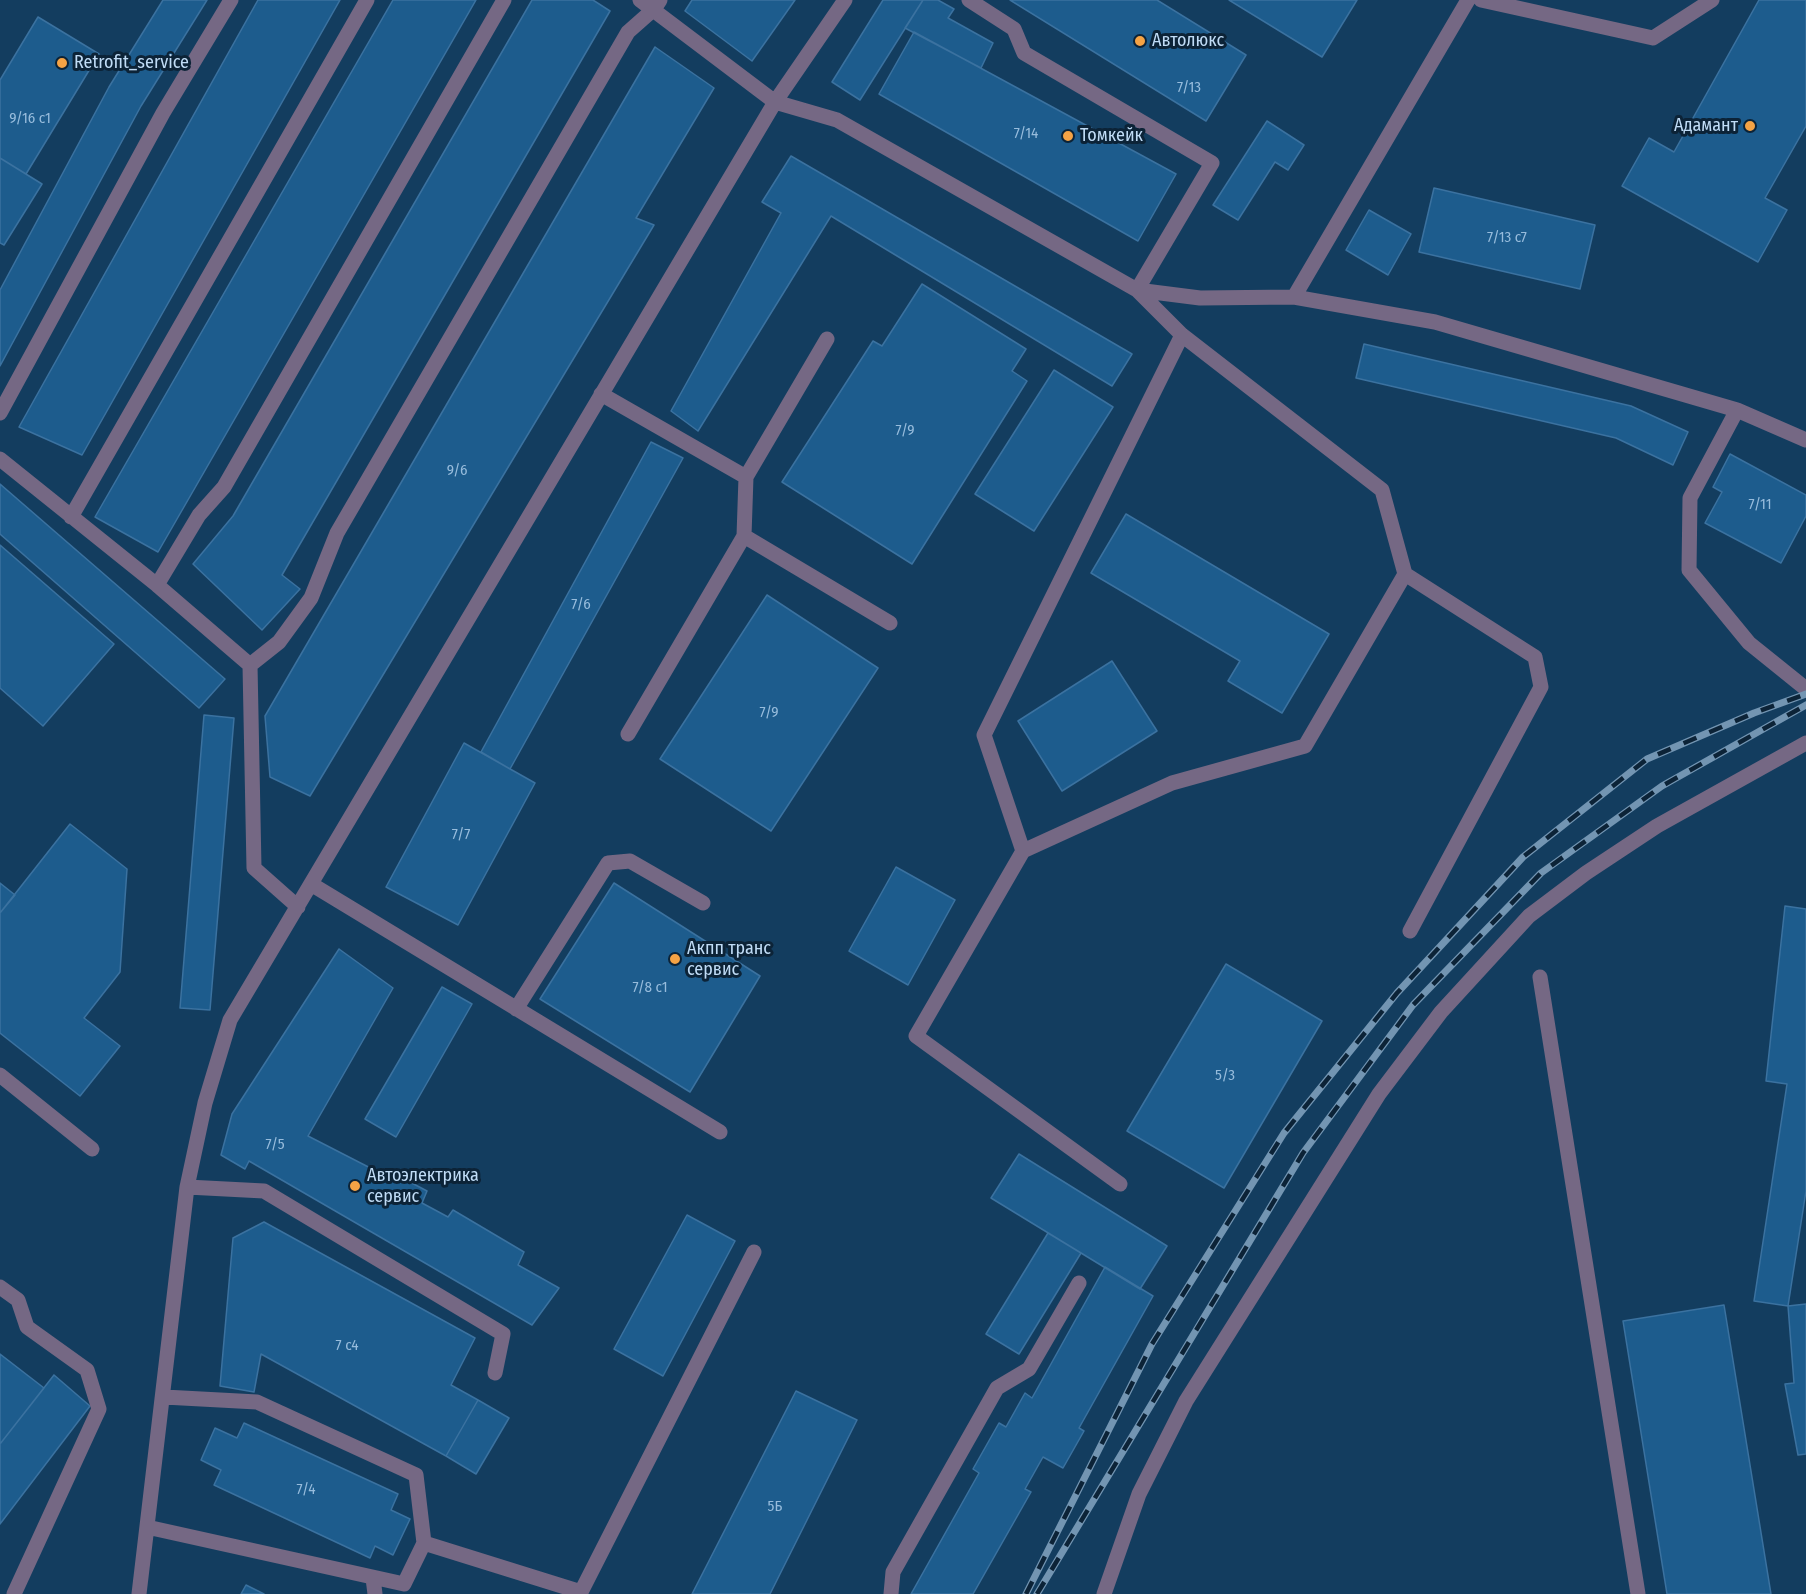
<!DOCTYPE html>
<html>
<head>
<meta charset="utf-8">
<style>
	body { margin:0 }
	canvas { display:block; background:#133d5f }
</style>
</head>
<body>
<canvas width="1806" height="1594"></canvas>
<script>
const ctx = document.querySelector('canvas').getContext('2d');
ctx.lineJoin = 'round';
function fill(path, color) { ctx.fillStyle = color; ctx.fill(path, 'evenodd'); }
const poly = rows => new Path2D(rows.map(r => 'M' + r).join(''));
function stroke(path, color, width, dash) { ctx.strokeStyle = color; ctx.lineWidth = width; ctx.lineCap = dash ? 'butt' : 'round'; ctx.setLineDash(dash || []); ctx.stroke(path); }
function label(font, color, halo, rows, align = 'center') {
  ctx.font = font + ' "Fira Sans Condensed",sans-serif'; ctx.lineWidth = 6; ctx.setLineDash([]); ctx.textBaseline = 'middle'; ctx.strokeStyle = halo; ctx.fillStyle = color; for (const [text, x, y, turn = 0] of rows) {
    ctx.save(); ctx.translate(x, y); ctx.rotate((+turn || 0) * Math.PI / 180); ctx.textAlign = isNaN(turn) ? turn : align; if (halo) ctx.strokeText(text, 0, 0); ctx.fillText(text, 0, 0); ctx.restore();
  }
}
const building = poly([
	[163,0,207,0,141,106,0,366,0,290,109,87,163,0],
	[258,0,340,0,82,455,19,427,258,0],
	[393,0,476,0,158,552,95,517,393,0],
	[532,0,593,0,610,11,282,575,300,589,262,630,193,564,233,516,532,0],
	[692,0,795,0,752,61,685,11,692,0],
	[883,0,923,0,860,100,832,82,883,0],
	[923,0,938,0,954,9,948,18,993,43,981,68,905,28,923,0],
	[1010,0,1157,0,1246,55,1206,121,1010,0],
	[1229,0,1357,0,1322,57,1229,0],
	[1759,0,1806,0,1806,126,1765,198,1787,210,1758,262,1622,186,1649,138,1674,152,1759,0],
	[38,17,99,54,26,174,0,158,0,80,38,17],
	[914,32,1176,174,1138,241,879,94,914,32],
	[655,47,714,88,636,218,654,225,310,796,270,777,265,716,655,47],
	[1267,121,1304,145,1288,170,1275,162,1238,220,1213,205,1267,121],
	[791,156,1132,354,1112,386,831,216,698,431,671,411,781,213,762,202,791,156],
	[0,158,42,184,4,245,0,243,0,158],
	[1434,188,1595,225,1580,289,1419,252,1434,188],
	[1369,210,1411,234,1388,275,1346,250,1369,210],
	[922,284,1026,349,1012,371,1027,381,912,564,782,482,873,341,882,346,922,284],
	[1364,344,1631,406,1688,432,1673,465,1616,438,1356,378,1364,344],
	[1054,370,1113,407,1034,531,975,494,1054,370],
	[651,442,683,458,510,769,481,752,651,442],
	[1730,454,1806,495,1806,516,1781,563,1705,523,1722,492,1713,487,1730,454],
	[0,484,225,679,199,708,0,534,0,484],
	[1126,514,1329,634,1282,713,1228,681,1240,661,1091,573,1126,514],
	[0,545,114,644,43,726,0,688,0,545],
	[767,595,878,668,771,831,660,759,767,595],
	[1112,661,1157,731,1062,791,1018,721,1112,661],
	[204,715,234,718,210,1010,180,1008,204,715],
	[464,743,535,783,458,925,386,887,464,743],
	[70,824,127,869,120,972,84,1018,120,1046,80,1096,0,1033,0,913,70,824],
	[896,867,955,900,908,985,849,951,896,867],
	[0,883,15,895,0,913,0,883],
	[614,883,760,976,690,1092,540,999,614,883],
	[1785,906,1806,909,1806,1191,1788,1306,1754,1301,1787,1084,1766,1081,1785,906],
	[339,949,393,988,308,1136,382,1174,385,1169,427,1191,422,1203,448,1217,453,1210,524,1252,518,1265,559,1288,532,1325,249,1161,245,1169,221,1155,232,1114,339,949],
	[1226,964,1322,1021,1224,1188,1127,1131,1226,964],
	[442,987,472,1004,396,1137,365,1119,442,987],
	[1019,1154,1167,1246,1140,1289,991,1198,1019,1154],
	[687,1215,735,1241,663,1376,614,1349,687,1215],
	[264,1222,475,1338,451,1385,478,1400,446,1456,261,1354,254,1392,220,1386,233,1238,264,1222],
	[1048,1233,1081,1253,1019,1354,986,1334,1048,1233],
	[1105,1267,1153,1296,1079,1428,1084,1431,1063,1468,1043,1457,1025,1489,1031,1492,973,1594,911,1594,979,1473,973,1469,999,1423,1006,1427,1025,1393,1032,1398,1105,1267],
	[1806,1304,1806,1454,1798,1455,1785,1384,1794,1383,1788,1306,1806,1304],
	[1724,1305,1771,1594,1667,1594,1623,1321,1724,1305],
	[0,1354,44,1388,0,1444,0,1354],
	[54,1375,90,1406,0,1524,0,1444,54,1375],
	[796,1391,857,1420,770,1594,692,1594,796,1391],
	[478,1400,509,1418,476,1474,446,1456,478,1400],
	[244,1423,398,1494,391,1510,410,1519,393,1555,375,1546,370,1558,214,1485,221,1470,201,1460,215,1428,237,1438,244,1423],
	[246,1585,264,1594,241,1594,246,1585]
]);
fill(building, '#1d5c8d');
stroke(building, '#3b72a0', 1.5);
stroke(poly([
	[640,0,775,102,845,0],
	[969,0,1014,29,1024,53,1212,163,1137,290,1182,335,1382,490,1405,574,1305,746,1172,783,1023,851,916,1036,1120,1184],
	[1481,0,1653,38,1712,0],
	[1294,297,1468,0],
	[601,394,746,477,744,536,890,623],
	[1737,410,1690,498,1689,570,1749,643,1806,689],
	[0,413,163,113,231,0],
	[0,459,157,585,250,665,254,868,298,907],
	[746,477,827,339],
	[71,517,367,0],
	[1405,574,1535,657,1541,687,1410,931],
	[157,585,199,515,224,487,504,0],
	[250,665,279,642,311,598,337,533,628,32,654,9,660,0],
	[628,734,744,536],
	[1023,851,984,735,1182,335],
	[311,884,720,1132],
	[1540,977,1638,1594],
	[516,1009,608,863,630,861,703,903],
	[0,1075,92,1149],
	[187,1187,264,1191,503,1334,495,1373],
	[0,1287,18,1300,27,1327,87,1370,99,1409,14,1594],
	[164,1397,257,1402,416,1475,424,1543,581,1592],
	[147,1527,404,1584,424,1543],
	[373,1578,375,1594],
	[139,1594,187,1187,205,1103,230,1020,775,102,837,120,1137,290,1200,298,1294,297,1435,322,1737,410,1806,440],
	[580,1594,754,1252],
	[891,1594,893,1572,997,1388,1029,1369,1079,1283],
	[1104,1594,1139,1494,1186,1401,1379,1094,1441,1012,1529,916,1586,873,1657,826,1806,743]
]), '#756884', 15);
const rail = poly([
	[1026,1594,1152,1344,1284,1133,1397,993,1523,857,1647,759,1754,713,1806,694],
	[1037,1594,1303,1153,1413,1005,1541,873,1662,786,1806,705]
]);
stroke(rail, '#7395b2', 7);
stroke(rail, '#0c2337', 4.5, [14]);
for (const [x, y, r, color] of [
	[1140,41,6,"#f5a345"],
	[62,63,6,"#f5a345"],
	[1750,126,6,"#f5a345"],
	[1068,136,6,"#f5a345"],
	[675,959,6,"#f5a345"],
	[355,1186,6,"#f5a345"]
]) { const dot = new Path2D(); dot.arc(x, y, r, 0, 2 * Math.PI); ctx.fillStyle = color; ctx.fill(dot); stroke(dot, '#0c2337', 2); }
label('15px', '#97bcdc', null, [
	["7/13",1189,88],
	["9/16 с1",30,119],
	["7/14",1026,134],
	["7/13 с7",1507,238],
	["7/9",905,431],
	["9/6",457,471],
	["7/11",1760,505],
	["7/6",581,605],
	["7/9",769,713],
	["7/7",461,835],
	["7/8 с1",650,988],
	["5/3",1225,1076],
	["7/5",275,1145],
	["7 с4",347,1346],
	["7/4",306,1490],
	["5Б",775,1507]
]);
label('18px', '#c0dcf6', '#0c2337', [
	["Автолюкс",1152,41],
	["Retrofit_service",74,63],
	["Адамант",1738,126,"right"],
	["Томкейк",1080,136],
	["Акпп транс",687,949],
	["сервис",687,970],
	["Автоэлектрика",367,1176],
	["сервис",367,1197]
], 'left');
</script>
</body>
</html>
